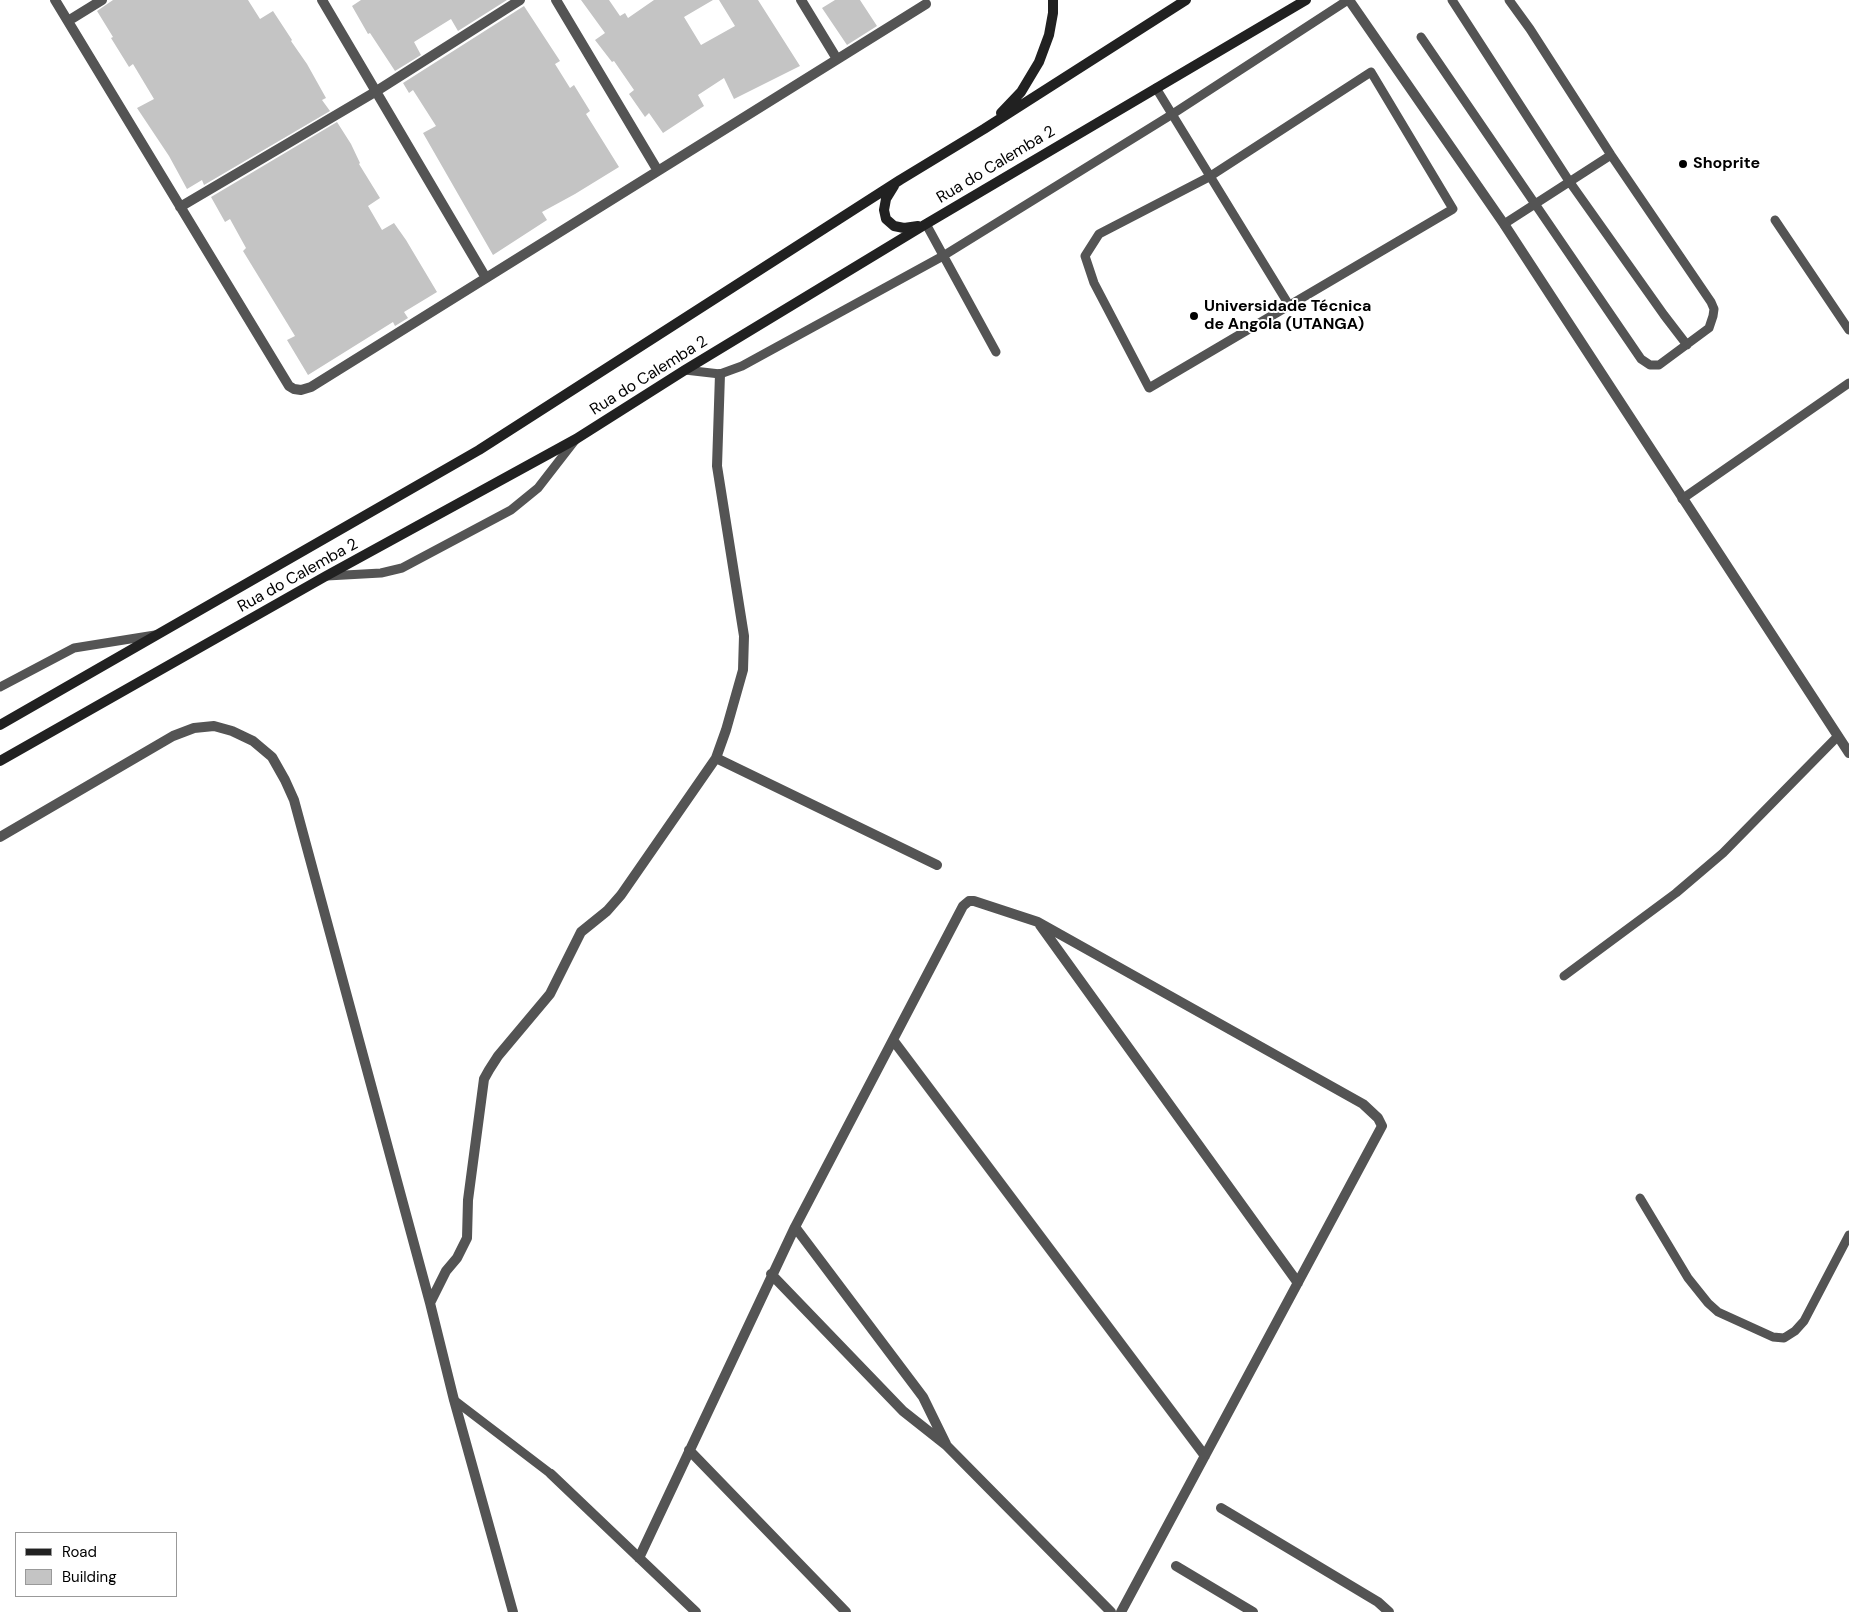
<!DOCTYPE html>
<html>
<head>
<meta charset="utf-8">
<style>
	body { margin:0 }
	#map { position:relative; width:1849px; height:1612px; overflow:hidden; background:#fff; font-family:"DM Sans",sans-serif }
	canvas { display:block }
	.legend { position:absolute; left:15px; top:1532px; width:162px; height:65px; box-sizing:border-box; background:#fff; border:1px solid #999; margin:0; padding:6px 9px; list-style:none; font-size:15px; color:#000 }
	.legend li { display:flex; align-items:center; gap:10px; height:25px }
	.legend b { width:25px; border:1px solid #999 }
</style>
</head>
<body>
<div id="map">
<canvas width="1849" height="1612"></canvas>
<ul class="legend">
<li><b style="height:6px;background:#212121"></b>Road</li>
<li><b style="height:14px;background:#c4c4c4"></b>Building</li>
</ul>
</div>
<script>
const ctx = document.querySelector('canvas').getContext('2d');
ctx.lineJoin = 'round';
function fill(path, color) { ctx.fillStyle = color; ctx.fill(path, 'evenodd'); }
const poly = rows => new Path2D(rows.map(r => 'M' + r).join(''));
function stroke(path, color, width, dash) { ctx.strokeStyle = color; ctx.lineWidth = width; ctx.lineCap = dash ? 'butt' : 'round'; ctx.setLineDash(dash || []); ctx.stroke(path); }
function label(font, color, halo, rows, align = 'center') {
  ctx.font = font + ' "DM Sans",sans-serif'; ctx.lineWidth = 4; ctx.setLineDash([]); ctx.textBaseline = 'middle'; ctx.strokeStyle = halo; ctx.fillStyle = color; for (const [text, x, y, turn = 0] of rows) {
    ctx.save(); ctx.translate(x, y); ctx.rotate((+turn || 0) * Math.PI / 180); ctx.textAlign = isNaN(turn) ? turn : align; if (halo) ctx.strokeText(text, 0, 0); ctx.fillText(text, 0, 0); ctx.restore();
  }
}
fill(poly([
	[113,0,248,0,260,19,273,11,292,40,291,41,307,64,326,98,322,100,330,111,204,185,202,180,187,189,169,156,137,108,154,99,133,64,129,67,111,38,113,37,97,11],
	[361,0,507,0,458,31,451,19,414,42,421,55,395,71,370,33,368,34,352,6],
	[581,0,609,0,620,16,625,13,628,18,654,0,713,0,684,17,701,45,735,26,719,0,758,0,800,66,734,99,724,78,698,95,704,106,663,133,649,113,645,117,629,94,634,90,614,61,612,62,595,40,605,33],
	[835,0,860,0,877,26,847,45,822,8],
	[524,6,560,61,555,64,570,88,574,85,590,111,586,114,619,167,575,194,542,212,547,220,493,255,423,133,436,126,413,90,409,93,403,83],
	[337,122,351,144,360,163,359,164,380,198,368,206,382,230,394,223,406,240,437,292,404,312,408,318,395,326,393,322,308,375,287,340,295,336,243,251,246,248,230,219,225,222,211,197]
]), '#c4c4c4');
stroke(poly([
	[1452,0,1569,181,1664,315,1687,345],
	[1421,37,1641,359,1650,365,1659,365,1709,328,1713,316,1714,309,1711,302,1611,155,1530,29,1509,0],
	[1371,72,1453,209,1149,388,1094,283,1085,256,1099,234,1209,177,1371,72],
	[1156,88,1289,305],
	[1775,220,1849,330],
	[926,224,996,352],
	[1504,224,1611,155],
	[685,370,720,374,742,366,943,256,1171,115,1348,0],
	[1682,499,1849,383],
	[327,576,381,573,402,568,511,510,538,488,576,439],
	[0,687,74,648,155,635],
	[1564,976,1676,893,1723,853,1838,736],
	[1640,1198,1688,1278,1708,1303,1718,1312,1773,1337,1784,1338,1795,1331,1804,1321,1849,1235],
	[454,1400,551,1474]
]), '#545454', 9);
stroke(poly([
	[55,0,289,386,294,389,301,390,311,387,926,4],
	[322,0,486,278],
	[556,0,658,171],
	[801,0,837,59],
	[1349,0,1504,224,1849,753],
	[68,21,102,0],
	[180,207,375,92,520,0],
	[716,758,937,865],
	[0,837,173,736,194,728,214,726,232,731,253,741,272,757,285,780,294,800,430,1303,454,1400,513,1612],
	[1040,925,1298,1283],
	[893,1040,1205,1456],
	[795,1227,923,1397,946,1444],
	[771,1274,903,1411,946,1445,1111,1612],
	[430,1303,446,1271,457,1258,467,1238,468,1200,484,1079,489,1070,498,1056,550,994,581,932,607,911,621,895,716,758,726,730,743,670,744,636,717,466,720,374],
	[689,1450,846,1612],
	[551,1474,696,1612],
	[1221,1508,1378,1602,1389,1612],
	[639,1558,795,1227,963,906,969,901,974,901,1038,922,1363,1104,1378,1118,1382,1126,1121,1612],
	[1176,1566,1253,1612]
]), '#545454', 10);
stroke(poly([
	[1001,113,1021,92,1039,62,1049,35,1053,13,1053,0],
	[894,186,886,199,884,210,886,219,894,226,904,228,918,226],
	[0,725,479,450,900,180,984,129,1186,0],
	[0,761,326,576,576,439,685,370,926,224,1306,0]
]), '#212121', 10);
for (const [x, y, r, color] of [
	[1683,164,5,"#000"],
	[1194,316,5,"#000"]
]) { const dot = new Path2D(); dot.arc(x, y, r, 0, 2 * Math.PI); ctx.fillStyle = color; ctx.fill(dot); stroke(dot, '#fff', 2); }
label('bold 16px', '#000', '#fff', [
	["Shoprite",1693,164],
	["Universidade Técnica",1204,307],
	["de Angola (UTANGA)",1204,325]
], 'left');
label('16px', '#000', '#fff', [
	["Rua do Calemba 2",996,165,-31],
	["Rua do Calemba 2",649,376,-32],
	["Rua do Calemba 2",298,576,-29]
]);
</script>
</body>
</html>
